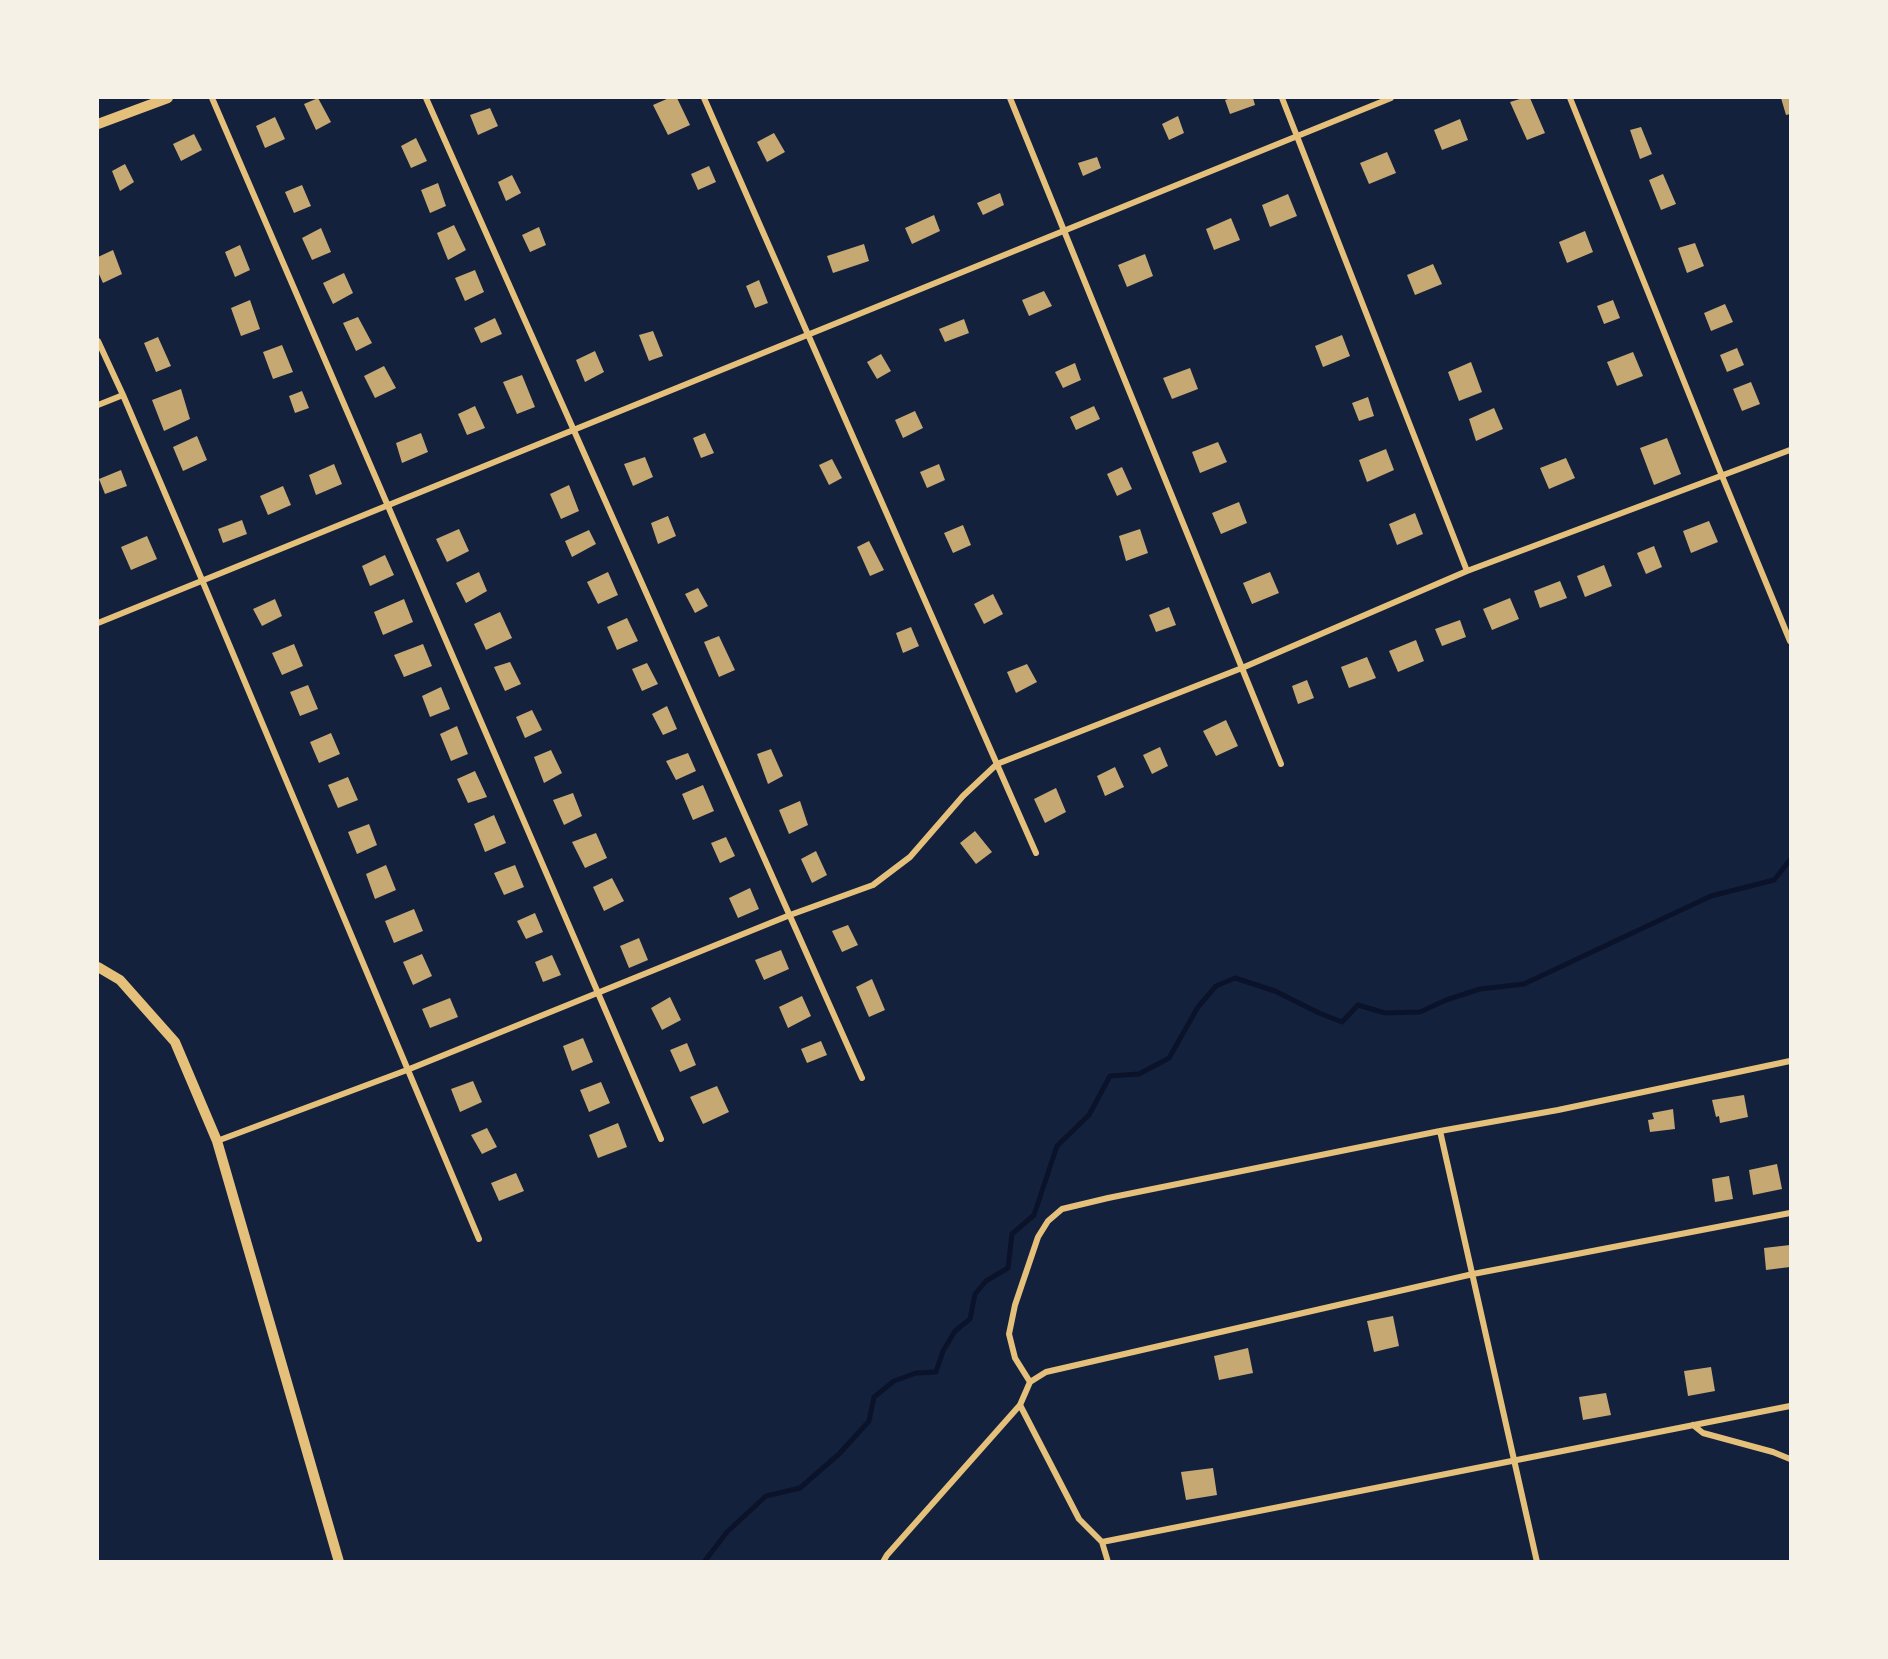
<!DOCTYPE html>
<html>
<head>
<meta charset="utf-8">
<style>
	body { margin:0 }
	#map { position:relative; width:1888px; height:1659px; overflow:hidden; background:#14213d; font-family:"IBM Plex Sans",sans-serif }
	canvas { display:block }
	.frame { position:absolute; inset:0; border:99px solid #f6f1e7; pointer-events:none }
</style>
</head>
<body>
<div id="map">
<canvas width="1888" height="1659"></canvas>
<div class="frame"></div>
</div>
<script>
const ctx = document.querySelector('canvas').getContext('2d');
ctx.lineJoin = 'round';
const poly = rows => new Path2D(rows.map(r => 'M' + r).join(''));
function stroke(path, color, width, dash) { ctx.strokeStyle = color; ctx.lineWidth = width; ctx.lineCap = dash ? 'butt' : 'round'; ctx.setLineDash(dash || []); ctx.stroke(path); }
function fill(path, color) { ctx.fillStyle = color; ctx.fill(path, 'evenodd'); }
stroke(poly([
	[704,1562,727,1532,766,1496,800,1488,839,1454,869,1421,874,1397,894,1381,916,1373,936,1372,943,1351,955,1331,970,1319,975,1294,986,1281,1008,1268,1012,1234,1034,1215,1057,1146,1089,1115,1110,1076,1139,1074,1169,1058,1198,1007,1216,986,1235,978,1275,991,1319,1013,1342,1022,1358,1005,1385,1013,1420,1012,1446,1000,1480,989,1524,984,1711,896,1774,880,1790,860]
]), '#0b132b', 5);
fill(poly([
	[318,98,331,122,316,130,304,104],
	[669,98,677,98,690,125,668,135,653,105],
	[1231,98,1253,98,1255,105,1230,114,1225,100],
	[1523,98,1530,98,1545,133,1527,140,1510,102],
	[1781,98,1790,98,1790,114,1786,115],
	[490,108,498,126,478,135,470,115],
	[1178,116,1184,133,1169,140,1162,124],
	[275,117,285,139,265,148,256,126],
	[1460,119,1468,140,1442,150,1434,130],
	[1641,127,1652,154,1640,159,1630,130],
	[774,133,785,152,767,162,757,142],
	[194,134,202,150,181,161,173,144],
	[416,138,427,161,411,168,401,146],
	[1387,152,1396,173,1369,184,1360,163],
	[1097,157,1101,168,1083,176,1078,163],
	[125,164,134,182,120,191,112,171],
	[709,166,716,182,698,190,691,174],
	[1663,174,1676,204,1661,210,1649,180],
	[512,175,521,193,506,201,498,182],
	[438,183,446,206,430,213,421,190],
	[302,185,311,206,294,213,285,192],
	[1000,193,1004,205,983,215,977,203],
	[1288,194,1297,216,1270,227,1262,205],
	[934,215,940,231,912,244,905,228],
	[1231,218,1240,240,1214,250,1206,229],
	[454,225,466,250,448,260,437,233],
	[539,227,546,245,530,252,522,235],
	[321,228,331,252,312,260,302,238],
	[1585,231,1593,252,1567,263,1559,242],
	[1695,243,1704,266,1687,273,1678,248],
	[864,244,869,261,833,273,827,256],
	[240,245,250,270,235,277,225,252],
	[113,250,122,274,103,283,98,272,98,257],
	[1145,254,1153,276,1127,287,1118,265],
	[1433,264,1442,284,1415,295,1407,275],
	[475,270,484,292,465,301,455,278],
	[344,273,353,293,333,304,323,283],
	[759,280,768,303,755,308,746,286],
	[1044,291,1052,306,1029,316,1022,300],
	[250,300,260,329,241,336,231,308],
	[1613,300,1620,318,1604,324,1597,306],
	[1725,304,1733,322,1711,331,1704,313],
	[358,317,372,343,356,351,343,323],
	[495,318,502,334,481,343,474,328],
	[964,319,969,333,945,342,939,329],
	[653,331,663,356,649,361,639,335],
	[1342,335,1350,356,1323,367,1315,346],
	[158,337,171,366,156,372,144,343],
	[282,345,293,372,273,379,263,352],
	[1737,348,1744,365,1727,372,1720,355],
	[595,351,604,372,585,382,576,360],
	[1633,352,1643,376,1617,386,1607,362],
	[881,354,891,371,877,379,867,362],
	[1471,362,1482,392,1459,401,1448,372],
	[1075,363,1081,380,1063,388,1055,372],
	[384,366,396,388,375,398,364,376],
	[1190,368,1198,389,1172,399,1163,378],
	[522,375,535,407,517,414,503,382],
	[1751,382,1760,404,1742,411,1733,389],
	[181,389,190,419,164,431,152,400],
	[302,391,309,408,295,413,289,396],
	[1368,397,1374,416,1359,421,1352,403],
	[475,406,485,428,467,435,458,414],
	[1094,406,1100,419,1076,430,1070,417],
	[1494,408,1503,429,1476,441,1469,419],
	[915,411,923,428,903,438,895,420],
	[421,433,428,452,402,463,396,443],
	[705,433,714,453,701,458,693,438],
	[197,436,207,460,183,471,173,447],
	[1667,438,1681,474,1654,485,1640,448],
	[1218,442,1227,462,1200,473,1192,452],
	[1386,449,1394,470,1367,482,1359,460],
	[645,457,653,477,633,486,624,464],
	[1566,458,1575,478,1549,489,1540,468],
	[832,459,842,478,829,485,819,465],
	[334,464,342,484,316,495,309,475],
	[939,464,945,480,927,488,920,472],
	[1122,467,1132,489,1117,496,1107,474],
	[121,470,127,486,105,494,99,479],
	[569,485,579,511,561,519,550,494],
	[283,486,291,505,268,515,260,496],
	[1239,502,1247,523,1221,534,1212,513],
	[1415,513,1423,534,1397,545,1389,524],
	[668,516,676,536,658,544,651,523],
	[242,520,247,534,223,543,218,529],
	[1709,521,1718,542,1691,553,1683,531],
	[963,525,971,545,953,553,944,533],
	[459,529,469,551,447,562,436,539],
	[1140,529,1148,553,1126,561,1119,536],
	[589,530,596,544,572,557,565,541],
	[147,536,157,559,131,570,121,547],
	[869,541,884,570,870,576,857,547],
	[1654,546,1662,567,1646,574,1637,553],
	[385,555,394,575,370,586,362,566],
	[1604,565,1612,586,1585,597,1577,576],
	[479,572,487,591,466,603,456,583],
	[608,572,618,595,598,604,587,582],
	[1270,572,1279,593,1252,604,1243,583],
	[1560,581,1567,598,1540,608,1534,591],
	[698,588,708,606,695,613,685,594],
	[993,594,1003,614,984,624,974,604],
	[1510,598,1519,619,1492,630,1483,609],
	[275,599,282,616,262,626,253,609],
	[404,599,413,622,383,635,374,612],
	[1169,607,1176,625,1156,632,1149,615],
	[500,612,512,638,486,650,474,624],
	[627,618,638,641,617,650,607,627],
	[1460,620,1466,637,1442,646,1435,629],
	[911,627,919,646,903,653,896,633],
	[719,636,735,670,719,677,704,642],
	[1416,640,1424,661,1398,672,1389,651],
	[294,644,303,666,282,675,272,653],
	[423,644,432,666,404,677,394,655],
	[1367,657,1376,678,1349,688,1341,667],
	[510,662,521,684,505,691,494,667],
	[647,663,658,684,642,691,632,669],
	[1027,664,1037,682,1016,693,1007,672],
	[1307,680,1314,698,1298,704,1292,686],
	[308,685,318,709,300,716,290,692],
	[441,687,450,709,430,717,422,696],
	[667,706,677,729,663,735,652,714],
	[532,710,542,730,525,738,516,717],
	[1226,720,1238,746,1216,756,1203,731],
	[457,726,468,754,451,761,440,734],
	[331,733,340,754,319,763,310,742],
	[1160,747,1168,766,1152,774,1143,755],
	[771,749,783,776,768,784,757,754],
	[551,750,562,773,544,783,534,757],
	[688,753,696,771,676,780,666,761],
	[1115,767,1124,787,1105,796,1097,776],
	[475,771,487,797,468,803,457,779],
	[348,777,358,800,338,808,328,785],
	[703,785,714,811,693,820,682,794],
	[1056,788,1066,812,1045,823,1034,799],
	[573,793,582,816,564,825,553,800],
	[800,801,808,825,789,834,779,810],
	[494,815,506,843,485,852,474,824],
	[369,824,377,845,357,854,348,832],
	[975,831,992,852,976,864,960,843],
	[596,833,607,858,585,868,572,842],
	[726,837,735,856,720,863,711,843],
	[816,851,827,875,812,883,801,859],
	[386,865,396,890,375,899,366,874],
	[515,865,524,887,504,895,494,873],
	[612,878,624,901,604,911,593,887],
	[750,888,759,909,738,918,729,898],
	[414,909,423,931,394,943,385,921],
	[535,913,543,932,526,939,517,921],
	[848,925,858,945,842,952,832,931],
	[639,938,648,960,629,968,620,946],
	[781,950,789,969,764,980,755,960],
	[422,954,432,976,413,985,403,962],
	[552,955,561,975,543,982,535,962],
	[872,979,885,1010,869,1017,856,987],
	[802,996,811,1016,788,1028,779,1007],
	[670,997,681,1020,662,1030,651,1008],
	[450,998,458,1017,430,1028,422,1009],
	[583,1038,593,1062,572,1071,563,1046],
	[821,1041,827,1055,807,1063,801,1049],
	[687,1043,696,1065,680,1072,670,1050],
	[473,1081,482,1102,460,1112,451,1089],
	[601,1082,610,1103,589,1112,580,1090],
	[717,1086,729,1112,703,1124,690,1097],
	[1744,1095,1748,1117,1720,1123,1719,1116,1716,1117,1712,1100],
	[1673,1109,1675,1129,1650,1132,1648,1120,1654,1119,1652,1113],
	[618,1123,627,1147,598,1158,589,1135],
	[487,1128,497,1147,482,1154,471,1135],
	[1777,1164,1782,1189,1753,1195,1749,1170],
	[516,1173,524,1191,499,1201,491,1183],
	[1729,1176,1733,1199,1715,1202,1712,1179],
	[1790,1245,1790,1267,1766,1270,1764,1248],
	[1393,1316,1399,1346,1374,1352,1367,1321],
	[1248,1348,1253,1373,1219,1380,1214,1356],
	[1711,1367,1715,1391,1688,1396,1684,1371],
	[1606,1393,1611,1415,1583,1420,1579,1397],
	[1213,1468,1217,1495,1186,1500,1181,1472]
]), '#c6a872');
stroke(poly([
	[212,98,661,1139],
	[426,98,862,1078],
	[704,98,1036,853],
	[1010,98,1281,764],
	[1282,98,1467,571],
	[1570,98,1722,476,1790,641],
	[98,341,123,395,202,580,479,1239],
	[98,405,123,395],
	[98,623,1391,98],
	[1440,1131,1537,1562],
	[217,1141,407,1070,790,915,873,885,910,857,963,796,997,764,1242,668,1467,571,1790,450],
	[1030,1382,1015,1358,1009,1334,1015,1305,1038,1237,1048,1221,1062,1209,1108,1198,1440,1131,1558,1110,1790,1061],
	[1020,1405,1079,1519,1102,1542,1108,1562],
	[1693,1425,1703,1433,1773,1452,1790,1459],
	[1102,1542,1790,1406],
	[883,1562,887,1555,1020,1405,1030,1382,1046,1372,1473,1274,1790,1213]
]), '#e5c07b', 6);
stroke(poly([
	[98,124,168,98],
	[98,967,120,980,175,1042,217,1141,339,1562]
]), '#e5c07b', 10);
</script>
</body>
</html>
